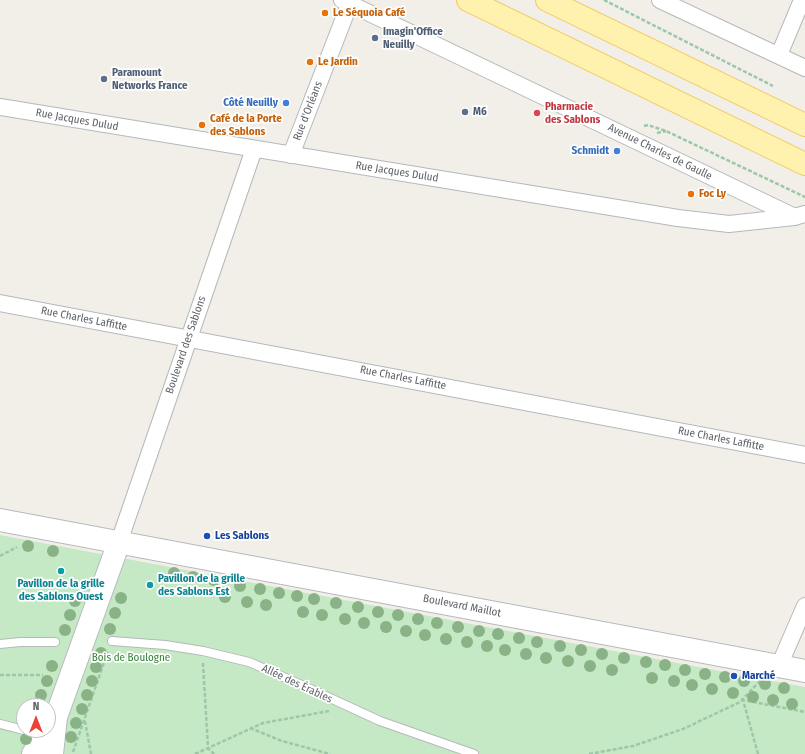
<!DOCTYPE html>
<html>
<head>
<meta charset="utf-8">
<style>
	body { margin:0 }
	#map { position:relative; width:805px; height:754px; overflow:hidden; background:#f1efe8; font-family:"Fira Sans Condensed",sans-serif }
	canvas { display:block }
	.north { position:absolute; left:16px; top:698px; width:40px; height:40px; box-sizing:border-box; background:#fff; border:1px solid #bfc1c3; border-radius:50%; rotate:0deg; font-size:11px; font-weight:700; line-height:16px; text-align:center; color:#5f6368 }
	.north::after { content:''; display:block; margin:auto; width:14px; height:18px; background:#ea4335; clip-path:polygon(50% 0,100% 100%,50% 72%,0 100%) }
</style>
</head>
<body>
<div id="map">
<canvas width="805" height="754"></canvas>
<div class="north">N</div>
</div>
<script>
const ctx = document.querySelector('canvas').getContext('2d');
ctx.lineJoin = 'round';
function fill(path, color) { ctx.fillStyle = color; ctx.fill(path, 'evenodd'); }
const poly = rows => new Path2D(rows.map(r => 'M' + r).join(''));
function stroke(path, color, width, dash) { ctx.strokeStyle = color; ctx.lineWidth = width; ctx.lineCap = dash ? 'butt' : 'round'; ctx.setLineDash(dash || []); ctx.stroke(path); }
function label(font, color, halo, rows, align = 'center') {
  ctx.font = font + ' "Fira Sans Condensed",sans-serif'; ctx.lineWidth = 3.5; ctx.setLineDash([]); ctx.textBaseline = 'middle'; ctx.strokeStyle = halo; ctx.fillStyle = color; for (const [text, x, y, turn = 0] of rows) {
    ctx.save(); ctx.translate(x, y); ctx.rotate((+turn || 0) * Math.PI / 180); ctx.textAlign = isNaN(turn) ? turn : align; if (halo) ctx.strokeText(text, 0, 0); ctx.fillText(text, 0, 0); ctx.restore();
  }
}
fill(poly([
	[0,535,805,687,805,754,0,754],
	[24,706,48,706,48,730,24,730]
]), '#c5e8c5');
const lane = poly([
	[112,641,165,645,203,651,249,662,304,686,380,721,474,754],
	[0,644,20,642,55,642],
	[0,724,24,730],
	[26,730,45,733]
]);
const street = poly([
	[342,0,795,217],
	[660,0,805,68],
	[779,55,802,0],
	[0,107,678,218,729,224,794,217,805,214],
	[291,155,351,0],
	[0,303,805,455],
	[119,542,254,149],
	[779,666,805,606]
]);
const secondary = poly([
	[0,520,805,671],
	[48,730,56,717,119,542],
	[33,754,48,730],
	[52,754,56,717]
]);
const primary = poly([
	[468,0,805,164],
	[547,0,805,125]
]);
stroke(lane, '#b5b8bc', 10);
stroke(street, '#b5b8bc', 18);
stroke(secondary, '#b6babf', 24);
stroke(primary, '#f2c960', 24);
stroke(poly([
	[604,0,773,86],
	[644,126,648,125,666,131,805,197],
	[657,133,666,131],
	[0,556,17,547],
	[203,663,208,748,214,754],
	[0,675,43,675],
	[85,721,91,754],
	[250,728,282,741,330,754],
	[73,752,108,651],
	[195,754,263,723,329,711],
	[589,754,633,746,683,729,740,702,760,681],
	[758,754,743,700,805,712]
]), '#9cc7a9', 2.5, [4, 2]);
stroke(lane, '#fff', 8);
stroke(street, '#fff', 16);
stroke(secondary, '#fff', 22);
stroke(primary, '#fff2af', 22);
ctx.fillStyle = '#89b387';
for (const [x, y] of [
	[28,546],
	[53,551],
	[174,573],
	[193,577],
	[214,580],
	[240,586],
	[260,589],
	[279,593],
	[297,596],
	[225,597],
	[121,598],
	[314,599],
	[75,601],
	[247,602],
	[336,603],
	[266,605],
	[358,607],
	[303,612],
	[378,612],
	[115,613],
	[70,615],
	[322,615],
	[398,615],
	[345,619],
	[418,619],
	[364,623],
	[437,623],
	[386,627],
	[458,627],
	[110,629],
	[65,630],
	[406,631],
	[479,631],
	[498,634],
	[425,635],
	[519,638],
	[446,639],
	[467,642],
	[537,642],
	[487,646],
	[560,646],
	[505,650],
	[581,650],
	[101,653],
	[526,654],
	[602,654],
	[546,658],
	[624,658],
	[568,661],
	[646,662],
	[665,665],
	[52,666],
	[590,666],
	[96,667],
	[612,670],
	[685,670],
	[705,674],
	[725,677],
	[652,678],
	[47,681],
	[92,681],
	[674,681],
	[744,681],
	[765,684],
	[692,685],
	[784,688],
	[712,689],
	[733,693],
	[41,695],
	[87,695],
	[753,697],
	[773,700],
	[792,704],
	[82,709],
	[76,723],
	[71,737],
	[26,739]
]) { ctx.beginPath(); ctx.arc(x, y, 6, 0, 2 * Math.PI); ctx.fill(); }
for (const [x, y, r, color] of [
	[325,13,4,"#e8710a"],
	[375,38,4,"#5c6f8a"],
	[310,62,4,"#e8710a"],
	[104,79,4,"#5c6f8a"],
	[286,103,4,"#3f7fe0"],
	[465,112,4,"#5c6f8a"],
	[537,113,4,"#e0444e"],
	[202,125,4,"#e8710a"],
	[617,151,4,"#3f7fe0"],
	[691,194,4,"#e8710a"],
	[207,536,4,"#1a4fb4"],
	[61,571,4,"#0f9aa8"],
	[150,585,4,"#0f9aa8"],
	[734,676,4,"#1a4fb4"]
]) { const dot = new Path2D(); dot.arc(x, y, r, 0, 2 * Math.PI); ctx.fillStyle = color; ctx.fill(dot); stroke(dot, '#fff', 1.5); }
label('bold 11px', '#c56008', '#fff', [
	["Le Séquoia Café",333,13],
	["Le Jardin",318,62],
	["Café de la Porte",210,119],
	["des Sablons",210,132],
	["Foc Ly",699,194]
], 'left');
label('bold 11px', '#4e5e75', '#fff', [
	["Imagin'Office",383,32],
	["Neuilly",383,45],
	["Paramount",112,73],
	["Networks France",112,86],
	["M6",473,112]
], 'left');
label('bold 11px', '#366cbe', '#fff', [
	["Côté Neuilly",278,103],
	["Schmidt",609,151]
], 'right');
label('bold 11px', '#be3a42', '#fff', [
	["Pharmacie",545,107],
	["des Sablons",545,120]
], 'left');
label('11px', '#5f6368', '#fff', [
	["Rue d'Orléans",308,111,-69],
	["Rue Jacques Dulud",77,120,10],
	["Avenue Charles de Gaulle",660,152,26],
	["Rue Jacques Dulud",397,172,9],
	["Rue Charles Laffitte",84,319,11],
	["Boulevard des Sablons",186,345,-71],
	["Rue Charles Laffitte",403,378,11],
	["Rue Charles Laffitte",721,439,11],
	["Boulevard Maillot",462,606,11],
	["Allée des Érables",297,684,25]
]);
label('bold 11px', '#164399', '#fff', [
	["Les Sablons",215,536],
	["Marché",742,676]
], 'left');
label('bold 11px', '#0d838f', '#fff', [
	["Pavillon de la grille",158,579],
	["des Sablons Est",158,592],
	["Pavillon de la grille",61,584,"center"],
	["des Sablons Ouest",61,597,"center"]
], 'left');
label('11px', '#348238', '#fff', [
	["Bois de Boulogne",131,658]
]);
</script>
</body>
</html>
